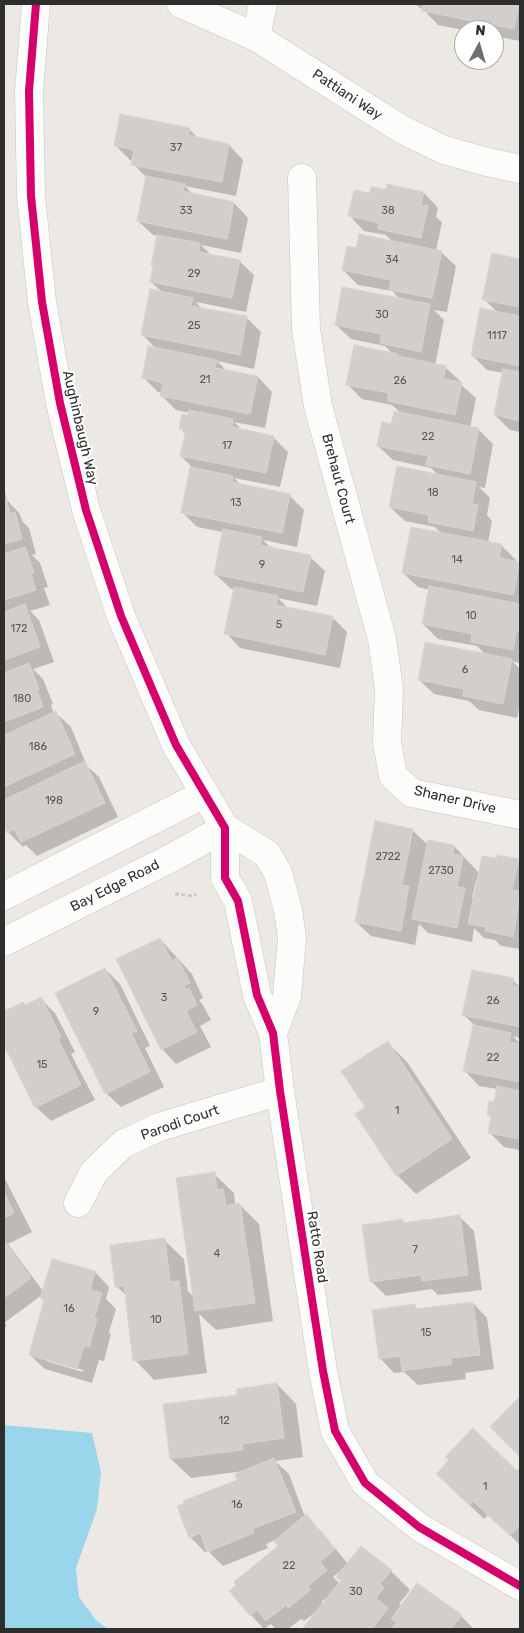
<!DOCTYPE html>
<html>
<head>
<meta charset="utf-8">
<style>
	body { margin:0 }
	#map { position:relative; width:524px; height:1633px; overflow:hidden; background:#ece8e4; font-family:Rubik,sans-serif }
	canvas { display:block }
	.frame { position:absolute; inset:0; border:5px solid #2e2e2e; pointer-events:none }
	.north { position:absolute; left:454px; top:20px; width:50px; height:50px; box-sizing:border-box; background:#fff; border:1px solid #ababab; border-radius:50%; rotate:6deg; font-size:14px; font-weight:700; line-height:20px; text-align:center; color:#2e2e2e }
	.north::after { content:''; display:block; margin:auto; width:18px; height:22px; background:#706f6e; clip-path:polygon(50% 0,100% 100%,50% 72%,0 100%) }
</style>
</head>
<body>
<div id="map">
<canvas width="524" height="1633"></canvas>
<div class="frame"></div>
<div class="north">N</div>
</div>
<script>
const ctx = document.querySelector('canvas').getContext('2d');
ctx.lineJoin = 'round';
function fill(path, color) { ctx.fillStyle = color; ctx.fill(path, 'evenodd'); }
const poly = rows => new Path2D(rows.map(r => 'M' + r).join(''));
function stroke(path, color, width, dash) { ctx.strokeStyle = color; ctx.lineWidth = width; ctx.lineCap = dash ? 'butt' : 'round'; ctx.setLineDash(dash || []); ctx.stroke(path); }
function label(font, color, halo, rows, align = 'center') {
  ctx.font = font + ' Rubik,sans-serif'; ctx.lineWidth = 4; ctx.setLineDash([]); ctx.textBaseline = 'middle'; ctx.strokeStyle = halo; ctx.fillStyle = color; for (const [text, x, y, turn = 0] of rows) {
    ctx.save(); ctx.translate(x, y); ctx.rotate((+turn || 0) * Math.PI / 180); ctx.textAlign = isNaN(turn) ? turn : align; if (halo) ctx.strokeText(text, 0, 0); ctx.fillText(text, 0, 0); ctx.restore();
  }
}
fill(poly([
	[4,1425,92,1433,101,1472,97,1509,76,1568,79,1597,96,1620,108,1629,4,1629]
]), '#99d6ec');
fill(poly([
	[415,4,520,4,520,41,494,36,494,30,464,30,438,25,423,9,420,8],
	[189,129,199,139,229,145,243,160,236,196,185,186,194,195,234,203,248,218,241,253,201,245,211,255,239,261,254,275,246,312,196,302,202,309,247,318,261,332,254,369,217,361,227,371,258,377,272,392,265,428,234,422,243,431,273,437,288,452,280,487,234,478,241,485,289,495,304,510,297,547,263,540,272,549,310,557,325,571,317,606,278,598,289,609,332,617,347,632,340,668,240,648,226,633,235,590,230,588,215,574,223,532,197,527,182,512,194,469,181,456,186,434,180,428,189,417,190,413,176,410,162,396,162,393,158,392,143,377,156,349,142,334,162,292,151,282,154,267,152,266,158,236,153,235,138,221,147,178,133,164,133,161,130,160,115,145],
	[424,193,438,208,436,217,442,222,436,251,441,252,456,266,447,312,434,310,444,320,435,365,445,367,460,381,459,383,476,398,470,428,479,430,493,444,485,488,479,487,490,498,487,515,492,521,488,543,501,545,516,560,515,562,520,564,520,663,512,661,520,669,520,703,517,718,479,710,469,701,434,694,419,680,486,655,477,646,438,639,423,624,430,590,418,587,403,573,442,534,435,527,405,521,390,507,439,476,431,468,393,460,378,446,402,414,392,405,362,399,347,384,393,354,385,346,351,339,336,325,401,300,392,291,358,285,343,270,357,249,393,242,386,235,364,231,350,216,371,195],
	[493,255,520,260,520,432,510,430,495,415,504,373,487,370,472,355,498,313,484,299],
	[4,489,7,500,20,514,22,521,29,528,36,554,32,555,40,563,48,587,44,588,50,605,30,611,39,620,54,662,33,669,43,679,53,704,51,705,54,714,56,713,71,727,87,766,99,777,118,817,37,856,26,845,23,847,8,832,4,822],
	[412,830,428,845,454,846,480,874,518,861,520,863,520,949,501,946,495,940,484,938,474,928,472,942,428,933,419,924,415,945,371,936,356,922],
	[476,881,478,881,474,900,472,897],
	[160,939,192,974,203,998,199,1000,203,1005,211,1020,200,1026,211,1047,176,1064,162,1049],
	[105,969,120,984,150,1046,145,1048,164,1087,121,1107,106,1093],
	[513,980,520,987,520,1038,513,1036,520,1044,520,1150,504,1147,489,1132,492,1118,488,1115,495,1103,497,1089,479,1086,465,1071,474,1025,464,1015],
	[40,998,55,1013,75,1052,71,1054,95,1100,51,1121,36,1107,4,1042,4,1013,23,1003,26,1006],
	[387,1042,407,1062,471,1158,416,1194,397,1175],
	[214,1174,234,1193,235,1203,237,1205,240,1205,259,1224,273,1321,216,1330,199,1314,207,1373,154,1380,135,1360,127,1296,116,1286,164,1240,184,1259,188,1291,195,1298],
	[4,1177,32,1232,8,1244,43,1291,53,1260,95,1272,109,1287,106,1299,116,1309,109,1332,111,1334,104,1361,99,1360,92,1383,45,1369,30,1355,45,1302,41,1298,42,1295,4,1323,7,1326,4,1328],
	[46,1359,83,1370,83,1372,46,1361],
	[460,1217,474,1231,482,1290,438,1295,432,1289,386,1296,371,1281,402,1221,406,1224],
	[473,1303,487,1318,494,1369,465,1373,466,1379,418,1385,404,1372,394,1373,380,1358,414,1306,419,1310],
	[277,1384,296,1404,303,1457,275,1461,289,1474,305,1517,321,1531,348,1564,391,1571,410,1590,399,1604,402,1606,461,1616,474,1629,304,1629,317,1611,304,1621,301,1619,288,1629,276,1629,271,1624,264,1629,251,1615,280,1546,275,1540,266,1544,268,1548,223,1566,208,1551,205,1552,190,1537,239,1480,244,1471,191,1478,171,1459,239,1396],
	[343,1569,338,1577,342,1581,340,1584,333,1577],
	[330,1595,324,1604,321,1602],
	[520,1398,520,1455,492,1427],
	[520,1469,520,1545,489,1514,484,1519,452,1488,517,1472]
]), '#0003');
const building = poly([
	[423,4,519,4,514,29,422,11,423,4],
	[120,114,190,128,188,135,229,144,222,182,131,165,134,150,114,146,120,114],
	[146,176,185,184,183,191,234,202,227,239,137,221,146,176],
	[387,184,424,192,421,205,428,206,421,238,378,229,379,223,348,216,354,190,370,193,371,187,386,189,387,184],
	[359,234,442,251,432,298,389,290,391,280,342,270,347,246,356,248,359,234],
	[157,235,200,243,199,252,240,260,232,298,150,282,153,266,151,266,157,235],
	[492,253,520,259,520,307,482,300,492,253],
	[342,287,430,304,421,352,380,343,381,334,335,325,342,287],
	[150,289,193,298,191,306,247,316,240,355,141,335,150,289],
	[480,308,520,316,520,366,471,356,480,308],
	[354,345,398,354,398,356,446,366,443,379,462,382,455,415,387,401,389,393,346,385,354,345],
	[148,346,217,360,215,368,258,376,250,414,160,396,163,383,142,378,148,346],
	[503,369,520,372,520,421,494,415,503,369],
	[189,410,233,419,232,427,274,436,266,473,180,456,186,430,179,429,182,414,188,415,189,410],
	[394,411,479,428,470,474,426,465,428,456,377,446,382,422,391,424,394,411],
	[397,466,476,482,472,504,478,505,473,531,428,522,429,515,389,507,397,466],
	[190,467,233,476,232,482,290,494,282,533,181,513,190,467],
	[4,498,6,498,10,514,15,512,22,539,4,544,4,498],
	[411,527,502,544,499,558,520,562,513,595,402,573,411,527],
	[223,529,262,537,260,545,311,555,303,592,214,574,223,529],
	[25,547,34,573,31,574,36,590,4,600,4,554,25,547],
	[429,586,520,604,519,620,520,630,516,634,513,650,471,642,472,634,422,624,429,586],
	[234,587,278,596,276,605,333,616,325,655,224,634,234,587],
	[25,604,40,647,4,660,4,612,25,604],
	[425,642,512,659,503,704,463,696,464,689,418,680,425,642],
	[29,663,39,689,37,690,43,707,4,722,4,673,29,663],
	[56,711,75,754,4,787,4,740,7,739,5,735,56,711],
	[85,761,105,803,21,842,14,829,7,833,4,825,4,800,85,761],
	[375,821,413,829,402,885,409,886,401,931,355,922,375,821],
	[428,840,454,845,453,854,463,856,457,887,465,888,457,928,412,919,428,840],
	[497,855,519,859,512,890,520,891,520,897,513,937,485,931,486,927,468,924,482,856,497,858,497,855],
	[160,938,172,961,177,958,190,983,184,986,186,990,189,988,197,1005,186,1011,197,1032,161,1050,116,959,160,938],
	[105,968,137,1031,131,1033,150,1072,105,1094,55,993,105,968],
	[472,970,514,978,512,985,520,987,520,1027,462,1015,472,970],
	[41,997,61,1037,58,1039,81,1085,35,1108,4,1045,4,1011,24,1002,25,1005,41,997],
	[473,1025,511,1033,509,1042,520,1044,520,1082,463,1071,473,1025],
	[388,1041,452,1139,396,1176,355,1114,365,1107,341,1071,388,1041],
	[497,1086,520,1091,520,1139,488,1133,491,1116,487,1115,489,1101,494,1102,497,1086],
	[215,1172,217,1190,223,1189,226,1206,240,1203,255,1303,195,1311,176,1178,215,1172],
	[4,1192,14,1213,4,1218,4,1192],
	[460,1215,468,1275,422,1281,421,1275,370,1282,362,1225,403,1219,403,1223,460,1215],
	[165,1238,170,1282,179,1281,188,1354,133,1361,124,1286,115,1287,110,1245,165,1238],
	[4,1240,31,1278,4,1298,4,1240],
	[52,1259,95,1271,90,1290,102,1293,94,1318,97,1319,89,1347,84,1346,77,1369,29,1355,44,1300,40,1298,52,1259],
	[473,1302,480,1355,451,1358,452,1364,402,1371,400,1356,379,1359,372,1310,415,1304,415,1309,473,1302],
	[277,1383,284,1438,242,1444,243,1450,170,1459,163,1404,237,1395,237,1389,277,1383],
	[520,1396,520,1457,490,1427,520,1396],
	[473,1428,517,1471,520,1468,520,1525,510,1536,473,1501,469,1505,436,1474,449,1460,445,1457,473,1428],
	[274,1458,296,1512,252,1529,254,1533,207,1552,200,1533,189,1538,177,1506,184,1504,183,1501,237,1480,235,1474,274,1458],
	[306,1514,335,1549,320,1562,327,1570,308,1586,310,1590,288,1608,286,1605,266,1621,257,1610,250,1616,229,1591,236,1585,234,1582,278,1546,274,1541,306,1514],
	[361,1546,392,1570,380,1584,384,1587,376,1598,388,1608,372,1629,302,1629,341,1580,336,1577,361,1546],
	[417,1583,462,1615,451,1629,391,1629,396,1623,391,1619,417,1583]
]);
fill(building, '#d1cecb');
stroke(building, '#d7d4d0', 1);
const minor = poly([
	[181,4,256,37,401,129,444,150,487,162,520,169],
	[256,37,263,4],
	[302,178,306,329,318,406,382,639,389,689,387,742,393,776,412,793,520,815],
	[225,828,225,878,238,901,257,995,273,1033,280,1091,323,1371,335,1431,365,1483,419,1527,520,1586],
	[225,828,267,854,278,873,288,910,292,938,287,996,273,1033],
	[78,1203,94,1172,123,1144,159,1127,280,1091]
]);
const secondary = poly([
	[4,896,204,794],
	[4,942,175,856,225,828,176,745,121,616,86,510,60,403,42,302,31,196,29,91,36,4]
]);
stroke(minor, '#c5c4c5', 29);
stroke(secondary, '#c5c4c5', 29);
stroke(poly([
	[175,894,194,896,196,894]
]), '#c9c9c8', 3, [4, 2.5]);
stroke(minor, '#fcfcfb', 28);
stroke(secondary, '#fcfcfb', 28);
stroke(poly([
	[36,4,29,91,31,196,42,302,60,403,86,510,121,616,176,745,225,828,225,878,238,901,257,995,273,1033,280,1091,323,1371,335,1431,365,1483,419,1527,520,1586]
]), '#d6006c', 8);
label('11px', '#585857', null, [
	["37",176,148],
	["33",186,211],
	["38",388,211],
	["34",392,260],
	["29",194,274],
	["30",382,315],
	["25",194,326],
	["1117",497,336],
	["21",205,380],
	["26",400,381],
	["22",428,437],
	["17",227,446],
	["18",433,493],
	["13",236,503],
	["14",457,560],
	["9",262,565],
	["10",471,616],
	["5",279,625],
	["172",19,629],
	["6",465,670],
	["180",22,699],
	["186",38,747],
	["198",54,801],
	["2722",388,857],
	["2730",441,871],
	["3",164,998],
	["26",493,1001],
	["9",96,1012],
	["22",493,1058],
	["15",42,1065],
	["1",397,1111],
	["7",415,1250],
	["4",217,1254],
	["16",69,1309],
	["10",156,1320],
	["15",426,1333],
	["12",224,1421],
	["1",485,1487],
	["16",237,1505],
	["22",289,1566],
	["30",356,1592]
]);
label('14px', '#2e2e2e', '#fff', [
	["Pattiani Way",347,95,33],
	["Aughinbaugh Way",80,428,77],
	["Brehaut Court",338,479,75],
	["Shaner Drive",455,800,13],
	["Bay Edge Road",115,886,-27],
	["Parodi Court",180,1123,-19],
	["Ratto Road",317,1247,81]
]);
</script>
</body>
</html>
